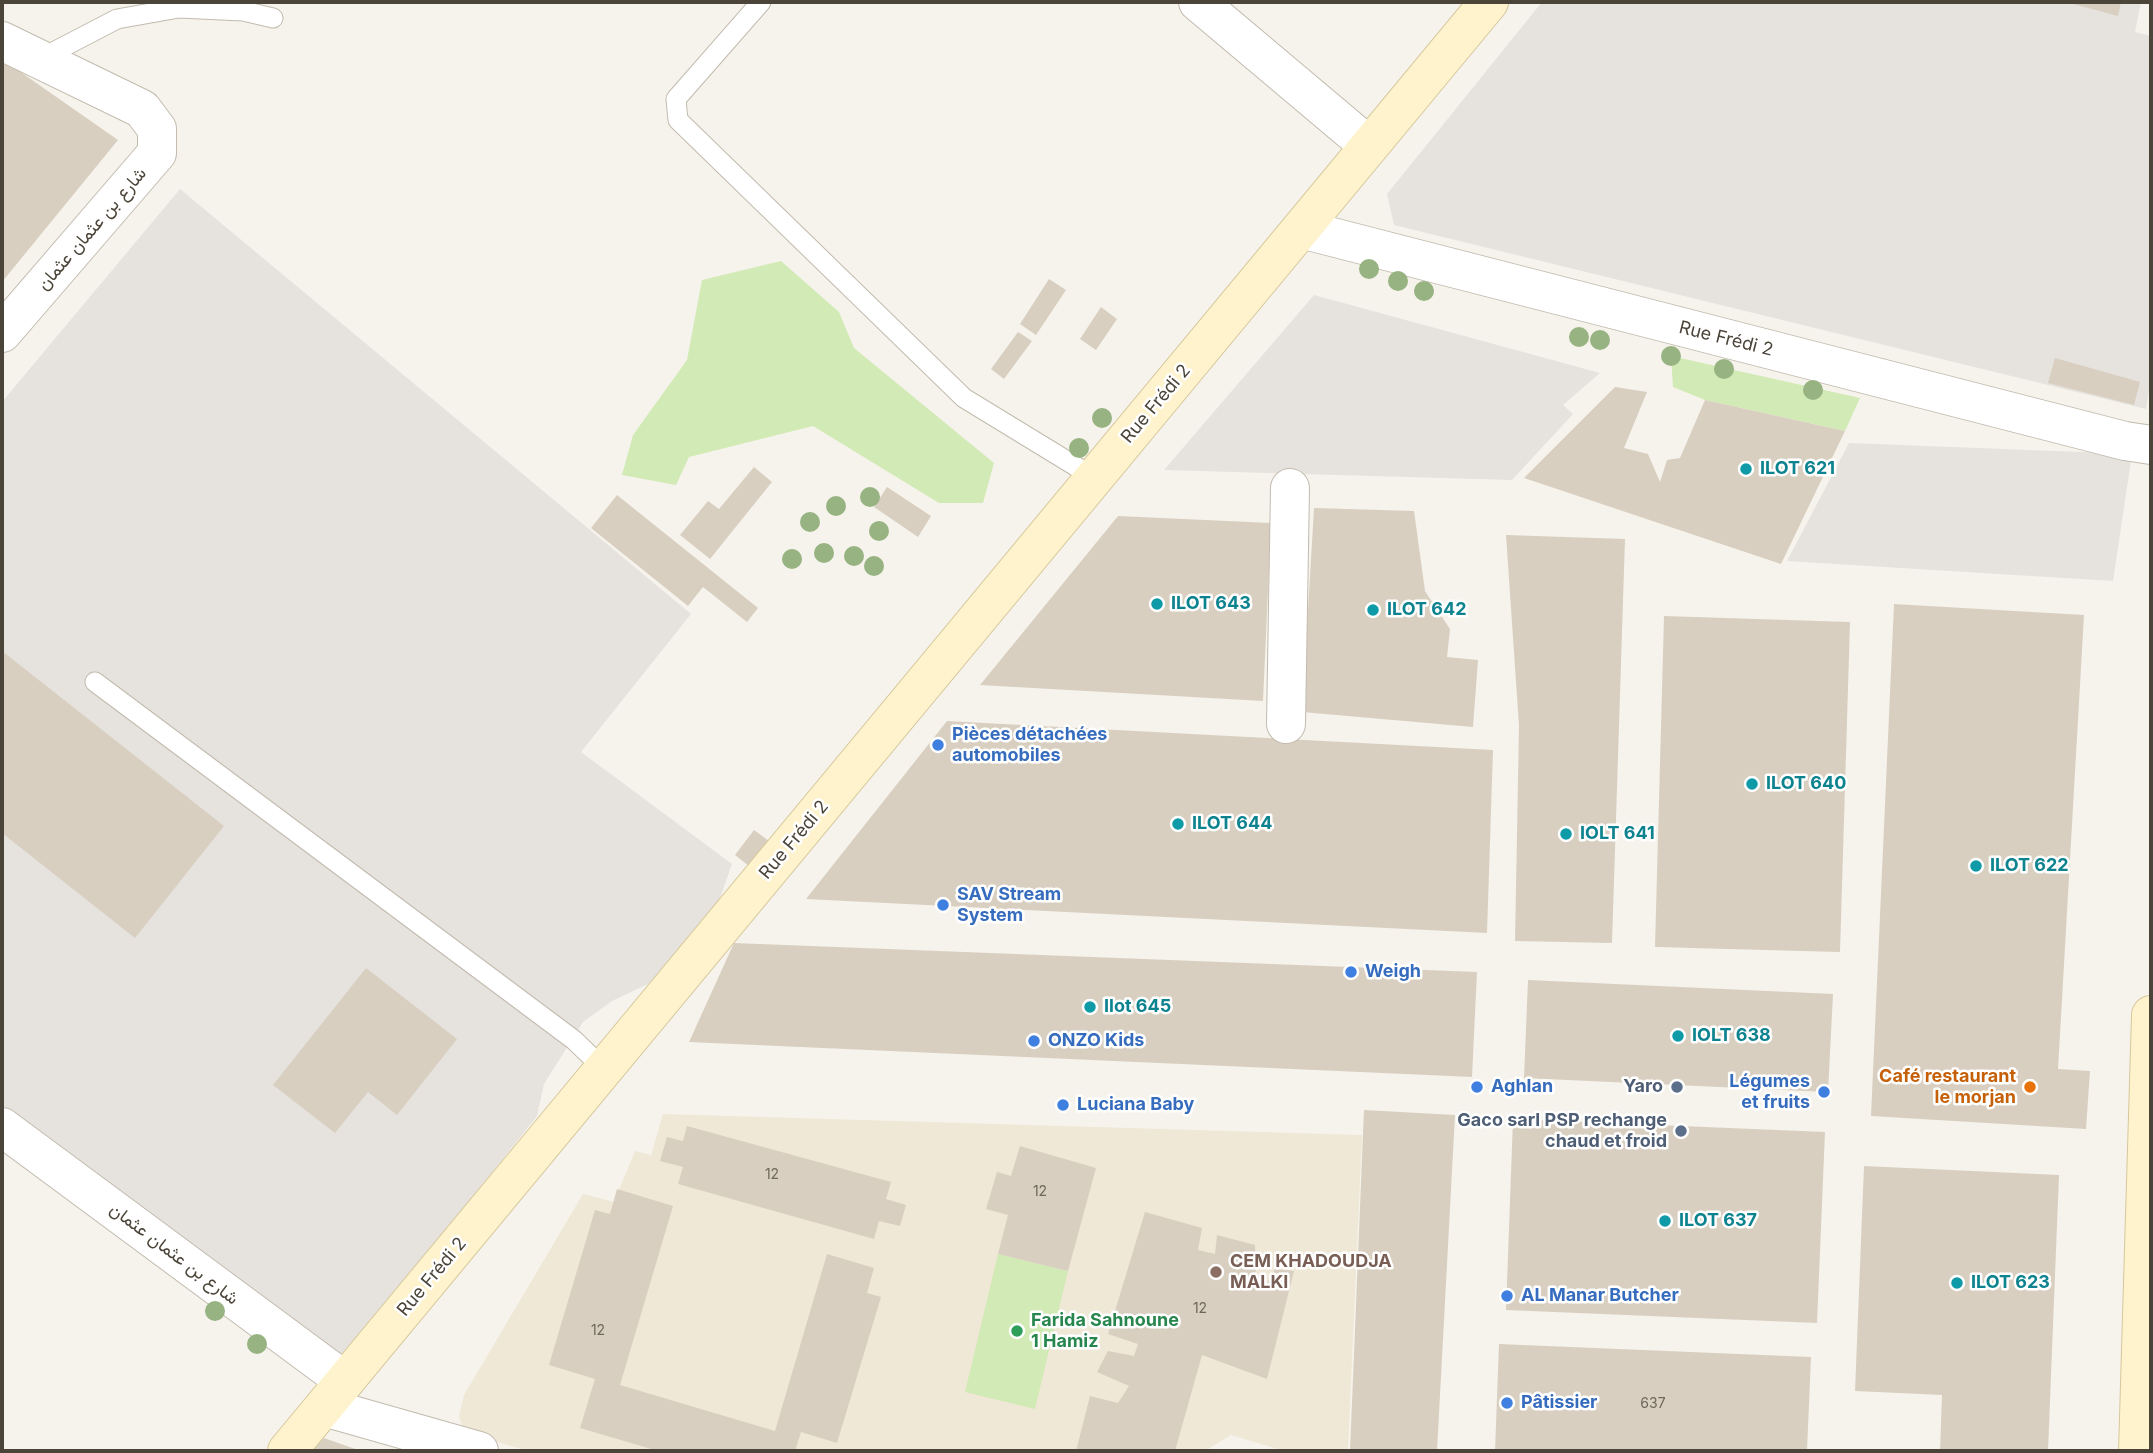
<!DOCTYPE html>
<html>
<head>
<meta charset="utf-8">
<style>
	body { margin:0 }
	#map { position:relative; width:2153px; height:1453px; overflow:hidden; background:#f6f3ec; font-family:Inter,sans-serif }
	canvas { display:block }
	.frame { position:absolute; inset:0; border:4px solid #4b4439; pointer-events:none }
</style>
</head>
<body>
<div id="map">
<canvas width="2153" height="1453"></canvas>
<div class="frame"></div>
</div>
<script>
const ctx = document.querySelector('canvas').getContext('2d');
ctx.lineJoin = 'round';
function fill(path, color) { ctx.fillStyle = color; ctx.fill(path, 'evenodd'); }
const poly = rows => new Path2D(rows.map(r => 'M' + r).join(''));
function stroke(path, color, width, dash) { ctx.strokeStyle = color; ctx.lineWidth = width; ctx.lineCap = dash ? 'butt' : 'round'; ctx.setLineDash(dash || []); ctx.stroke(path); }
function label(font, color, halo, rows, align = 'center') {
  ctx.font = font + ' Inter,Vazirmatn,sans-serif'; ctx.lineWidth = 5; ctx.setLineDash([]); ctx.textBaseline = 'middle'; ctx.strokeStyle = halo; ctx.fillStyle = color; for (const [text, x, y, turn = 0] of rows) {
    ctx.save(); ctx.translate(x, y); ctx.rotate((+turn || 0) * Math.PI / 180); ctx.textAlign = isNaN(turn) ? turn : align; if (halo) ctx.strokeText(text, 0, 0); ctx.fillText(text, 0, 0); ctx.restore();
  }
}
fill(poly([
	[1542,2,2141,2,2135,32,2151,36,2151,378,2146,409,1394,225,1387,194],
	[180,189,691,614,581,752,732,864,713,918,673,972,612,1001,583,1022,544,1084,537,1116,345,1357,2,1105,2,402],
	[1314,295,1600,373,1563,405,1573,414,1512,480,1164,470],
	[1849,443,2132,454,2113,581,1787,561]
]), '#e6e2dd');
fill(poly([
	[663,1114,1362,1135,1348,1451,1284,1451,1231,1435,1205,1451,528,1451,464,1432,459,1416,464,1395,583,1194,614,1202,635,1151,651,1155]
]), '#efe8d6');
fill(poly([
	[781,261,839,312,854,348,994,463,983,503,939,503,813,426,689,457,676,485,622,475,633,435,687,360,702,280],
	[1671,356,1860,398,1845,431,1705,400,1673,387],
	[998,1254,1068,1271,1035,1409,965,1392]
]), '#d2eab5');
fill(poly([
	[2066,2,2121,2,2118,16],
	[2,59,118,140,2,282],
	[1049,279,1066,290,1036,335,1020,324],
	[1101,307,1117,319,1096,350,1080,339],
	[1018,332,1032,341,1004,379,991,369],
	[2055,358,2140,382,2134,405,2048,383],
	[1615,387,1647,392,1624,448,1648,454,1660,482,1667,460,1680,458,1705,400,1845,431,1781,564,1524,478],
	[754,467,772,482,710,559,680,535,708,501,719,509],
	[887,487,931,516,918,537,874,507],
	[617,495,758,608,747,622,703,587,688,606,591,528],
	[1314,508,1414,511,1425,591,1450,629,1447,657,1478,660,1473,727,1302,712],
	[1118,516,1271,523,1263,701,980,685],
	[1506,535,1625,539,1612,943,1515,941,1519,726],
	[1894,604,2084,615,2058,1069,2090,1071,2086,1129,1871,1116],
	[1664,616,1850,622,1840,952,1655,947],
	[2,651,224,826,135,938,2,833],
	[947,721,1493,750,1487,933,806,899],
	[754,830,769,841,749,866,735,855],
	[734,943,1477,972,1472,1077,689,1042],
	[366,968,457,1039,397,1115,368,1092,335,1133,273,1085],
	[1528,980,1833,994,1828,1092,1524,1078],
	[1364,1110,1455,1115,1437,1451,1350,1451],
	[1513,1119,1825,1132,1817,1323,1506,1310],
	[687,1126,891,1182,886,1199,906,1205,900,1226,879,1221,874,1239,678,1184,683,1167,660,1161,667,1137,683,1141],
	[1020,1146,1096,1168,1068,1271,998,1254,1008,1215,986,1209,997,1172,1011,1176],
	[1864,1166,2059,1175,2048,1451,1940,1451,1942,1395,1855,1391],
	[617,1189,673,1206,620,1385,775,1431,827,1254,874,1268,867,1293,881,1297,837,1443,801,1432,795,1451,658,1451,580,1428,595,1379,549,1365,595,1210,610,1214],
	[1145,1212,1202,1228,1198,1250,1215,1254,1217,1235,1255,1245,1256,1279,1267,1284,1275,1269,1294,1271,1267,1379,1202,1355,1175,1451,1076,1451,1090,1396,1118,1403,1129,1386,1097,1372,1108,1351,1134,1356,1138,1344,1108,1334],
	[1499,1344,1811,1357,1807,1451,1495,1451],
	[324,1438,361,1451,312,1451]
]), '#d8cfc1');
const lane = poly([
	[761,2,676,99,678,120,964,398,1095,478],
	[40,59,117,19,179,8,243,11,273,18],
	[95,682,574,1040,604,1069]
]);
const street = poly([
	[1198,2,1369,146],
	[2,41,142,109,157,129,157,153,2,333],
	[1301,229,2125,441,2151,445],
	[1286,724,1290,488],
	[2,1127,345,1381],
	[324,1407,479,1451]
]);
const secondary = poly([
	[287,1451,1489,2],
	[2138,1451,2151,1015]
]);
stroke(lane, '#c2bbae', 21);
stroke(street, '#c2bbae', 40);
stroke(secondary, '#d6c79b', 40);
stroke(lane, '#fff', 19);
stroke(street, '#fff', 38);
stroke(secondary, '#fff3cd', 38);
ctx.fillStyle = '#97b381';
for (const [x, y] of [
	[1369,269],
	[1398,281],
	[1424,291],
	[1579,337],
	[1600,340],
	[1671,356],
	[1724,369],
	[1813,390],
	[1102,418],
	[1079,448],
	[870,497],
	[836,506],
	[810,522],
	[879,531],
	[824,553],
	[854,556],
	[792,559],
	[874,566],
	[215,1311],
	[257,1344]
]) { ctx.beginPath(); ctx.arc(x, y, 10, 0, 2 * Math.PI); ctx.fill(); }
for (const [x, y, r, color] of [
	[1746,469,7,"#0f9aa8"],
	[1157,604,7,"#0f9aa8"],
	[1373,610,7,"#0f9aa8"],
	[938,745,7,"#3f7fe0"],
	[1752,784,7,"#0f9aa8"],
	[1178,824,7,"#0f9aa8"],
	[1566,834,7,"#0f9aa8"],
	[1976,866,7,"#0f9aa8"],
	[943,905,7,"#3f7fe0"],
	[1351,972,7,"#3f7fe0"],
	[1090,1007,7,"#0f9aa8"],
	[1678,1036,7,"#0f9aa8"],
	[1034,1041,7,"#3f7fe0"],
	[1477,1087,7,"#3f7fe0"],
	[1677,1087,7,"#5c6f8a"],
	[2030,1087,7,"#e8710a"],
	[1824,1092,7,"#3f7fe0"],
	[1063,1105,7,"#3f7fe0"],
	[1681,1131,7,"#5c6f8a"],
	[1665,1221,7,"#0f9aa8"],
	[1216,1272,7,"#8d6e63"],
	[1957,1283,7,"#0f9aa8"],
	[1507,1296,7,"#3f7fe0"],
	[1017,1331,7,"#2e9e5b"],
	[1507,1403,7,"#3f7fe0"]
]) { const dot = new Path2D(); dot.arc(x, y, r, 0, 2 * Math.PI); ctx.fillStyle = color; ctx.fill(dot); stroke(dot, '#fff', 2.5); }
label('14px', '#6e675b', null, [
	["12",772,1175],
	["12",1040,1192],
	["12",1200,1309],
	["12",598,1331],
	["637",1653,1404]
]);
label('18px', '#4b4439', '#fff', [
	["شارع بن عثمان عثمان",92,229,-49],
	["Rue Frédi 2",1726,339,14],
	["Rue Frédi 2",1156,404,-50],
	["Rue Frédi 2",794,840,-50],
	["شارع بن عثمان عثمان",174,1254,37],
	["Rue Frédi 2",432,1277,-50]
]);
label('bold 18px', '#0d838f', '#fff', [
	["ILOT 621",1760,469],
	["ILOT 643",1171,604],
	["ILOT 642",1387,610],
	["ILOT 640",1766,784],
	["ILOT 644",1192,824],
	["IOLT 641",1580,834],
	["ILOT 622",1990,866],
	["Ilot 645",1104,1007],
	["IOLT 638",1692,1036],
	["ILOT 637",1679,1221],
	["ILOT 623",1971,1283]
], 'left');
label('bold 18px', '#366cbe', '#fff', [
	["Pièces détachées",952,735],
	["automobiles",952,756],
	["SAV Stream",957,895],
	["System",957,916],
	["Weigh",1365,972],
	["ONZO Kids",1048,1041],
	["Légumes",1810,1082,"right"],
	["et fruits",1810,1103,"right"],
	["Aghlan",1491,1087],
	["Luciana Baby",1077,1105],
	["AL Manar Butcher",1521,1296],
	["Pâtissier",1521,1403]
], 'left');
label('bold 18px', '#c56008', '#fff', [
	["Café restaurant",2016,1077],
	["le morjan",2016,1098]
], 'right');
label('bold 18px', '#4e5e75', '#fff', [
	["Yaro",1663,1087],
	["Gaco sarl PSP rechange",1667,1121],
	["chaud et froid",1667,1142]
], 'right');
label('bold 18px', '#785e54', '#fff', [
	["CEM KHADOUDJA",1230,1262],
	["MALKI",1230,1283]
], 'left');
label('bold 18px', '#27864d', '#fff', [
	["Farida Sahnoune",1031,1321],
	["1 Hamiz",1031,1342]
], 'left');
</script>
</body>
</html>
